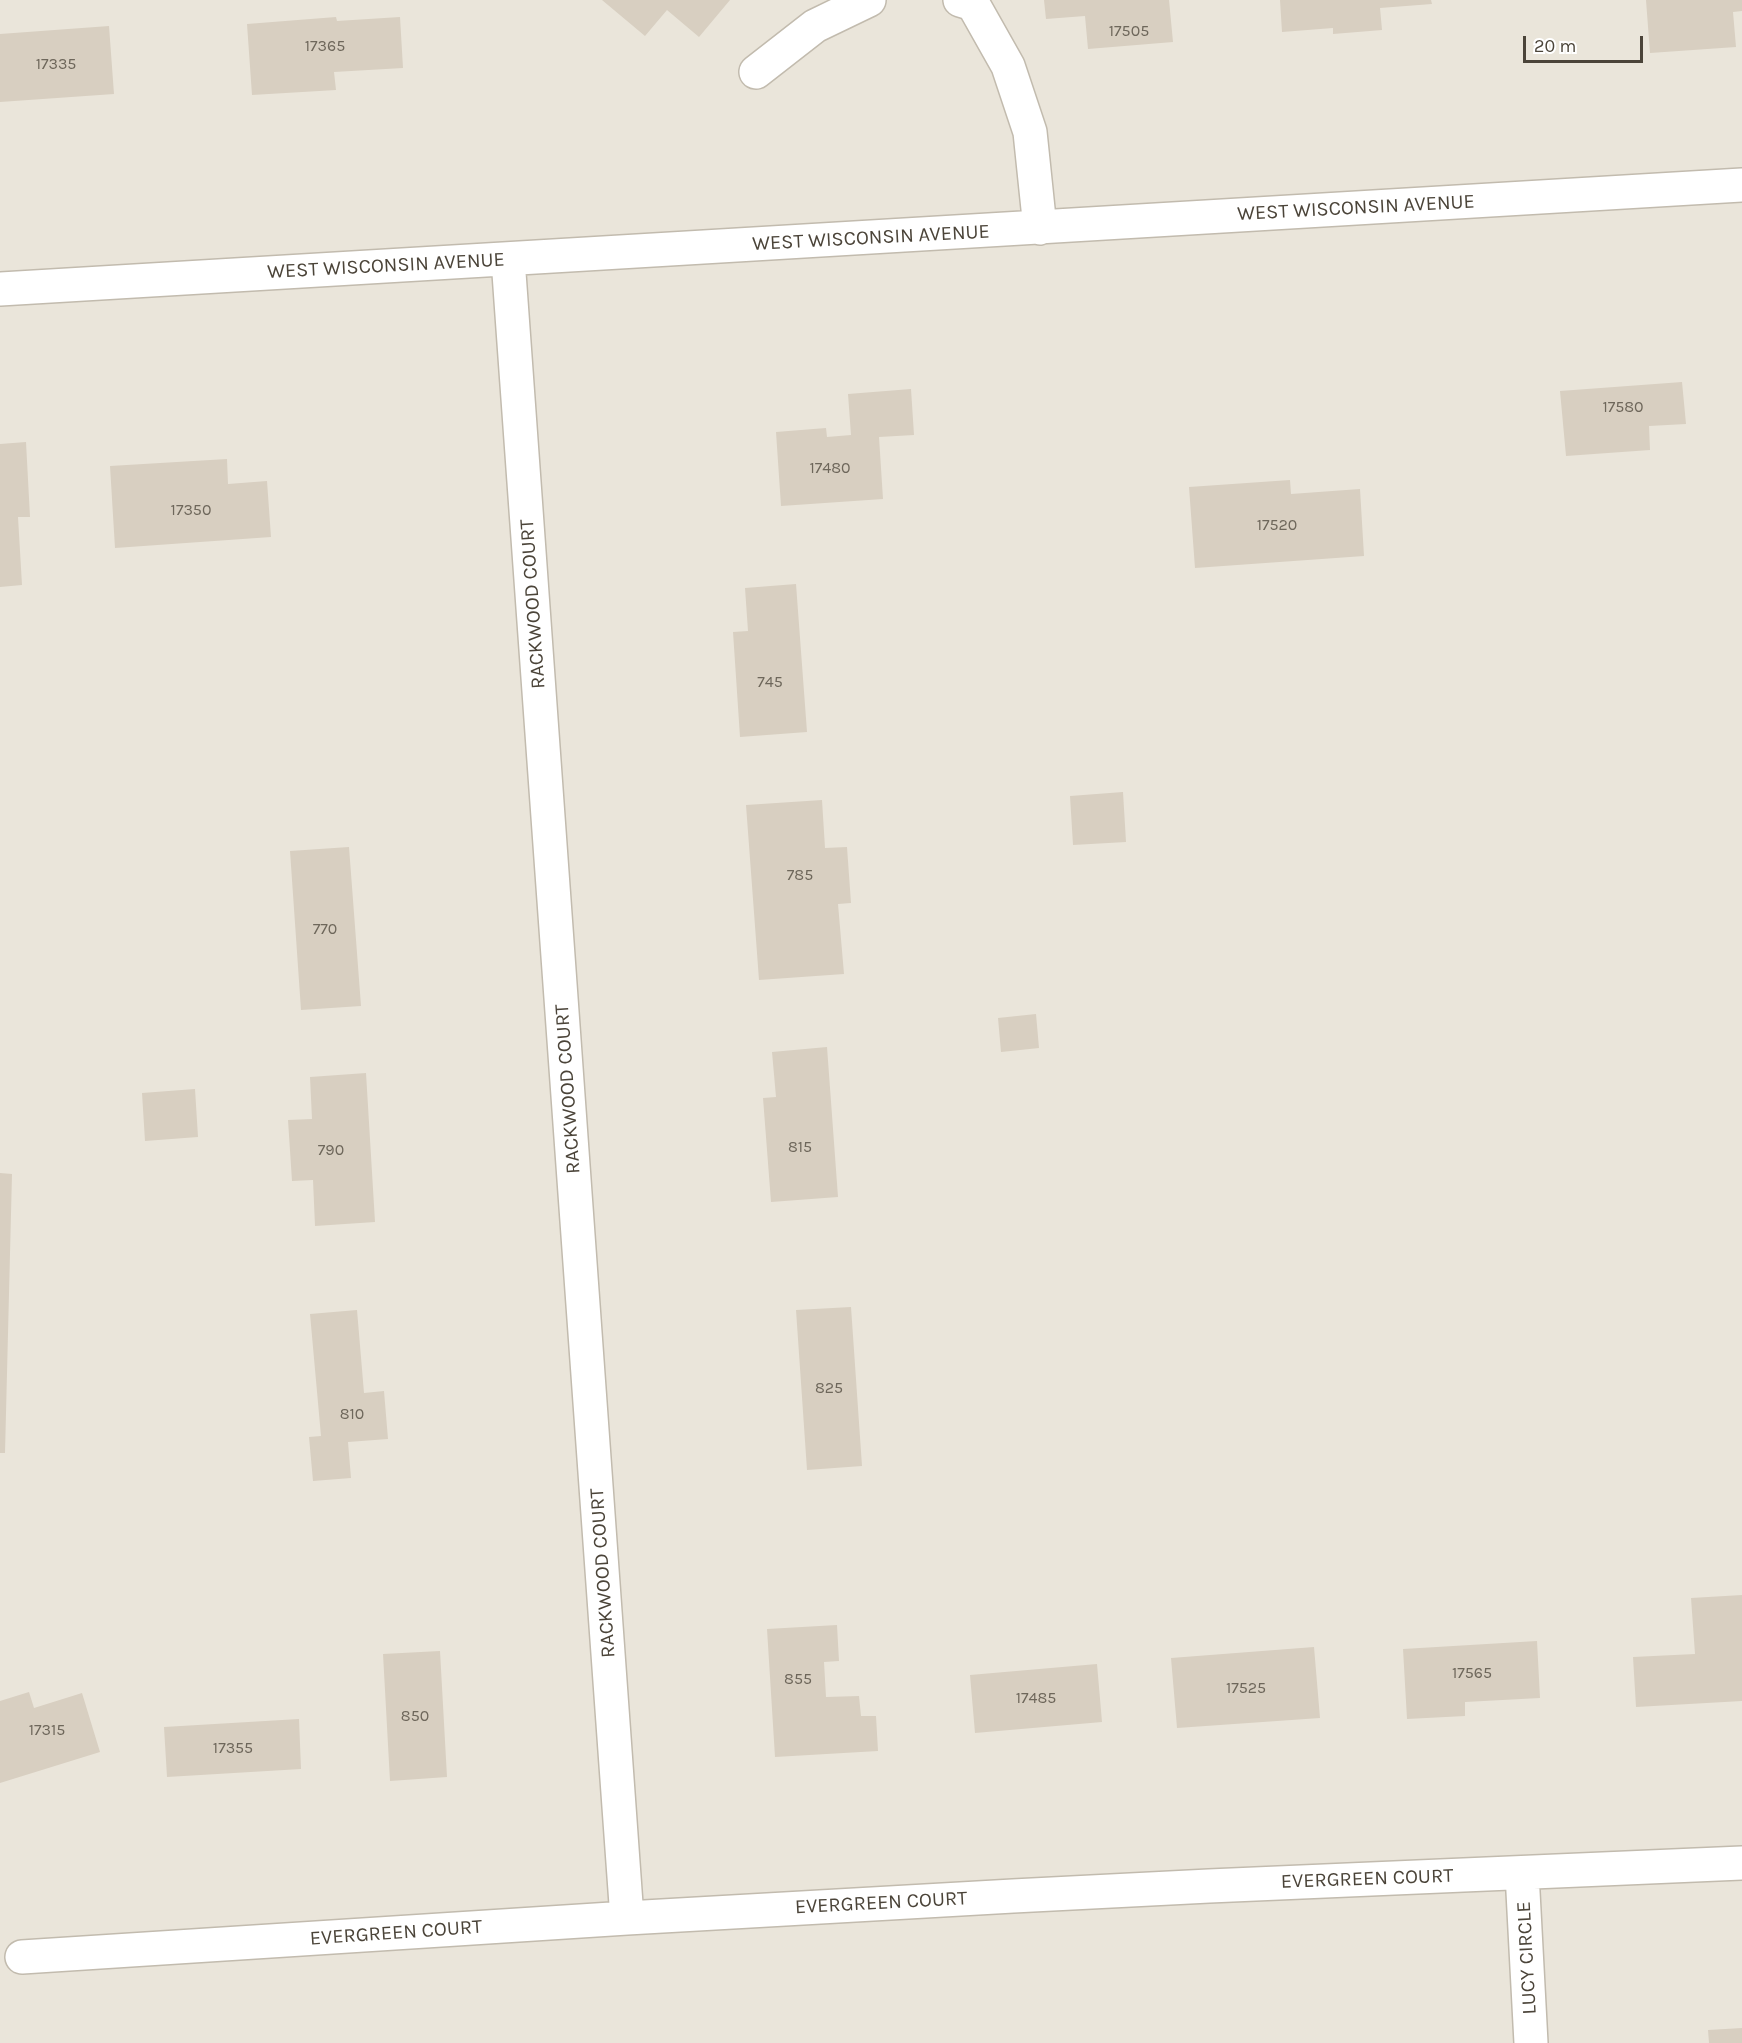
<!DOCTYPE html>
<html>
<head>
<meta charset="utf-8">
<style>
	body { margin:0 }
	#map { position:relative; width:1742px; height:2043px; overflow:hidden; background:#f6f3ec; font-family:Karla,sans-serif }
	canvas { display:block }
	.scale { position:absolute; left:1523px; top:36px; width:120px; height:27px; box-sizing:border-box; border:3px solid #4b4439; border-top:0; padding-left:8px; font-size:18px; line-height:21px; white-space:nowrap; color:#4b4439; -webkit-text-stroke:4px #fff; paint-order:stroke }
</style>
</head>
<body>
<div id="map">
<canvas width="1742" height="2043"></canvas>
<div class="scale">20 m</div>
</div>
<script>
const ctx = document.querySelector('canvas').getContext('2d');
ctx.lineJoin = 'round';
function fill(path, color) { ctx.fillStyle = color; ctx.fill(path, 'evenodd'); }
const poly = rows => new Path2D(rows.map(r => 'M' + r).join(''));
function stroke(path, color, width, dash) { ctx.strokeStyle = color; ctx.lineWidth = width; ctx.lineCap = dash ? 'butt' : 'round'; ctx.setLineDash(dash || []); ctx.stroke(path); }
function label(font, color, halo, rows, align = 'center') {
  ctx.font = font + ' Karla,sans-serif'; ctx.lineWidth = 4.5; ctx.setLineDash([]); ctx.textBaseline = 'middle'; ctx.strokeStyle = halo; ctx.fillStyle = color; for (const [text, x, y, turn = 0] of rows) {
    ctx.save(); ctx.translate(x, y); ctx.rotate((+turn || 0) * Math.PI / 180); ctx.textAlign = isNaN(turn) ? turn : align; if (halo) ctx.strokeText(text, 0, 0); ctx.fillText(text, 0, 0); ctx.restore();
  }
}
fill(poly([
	[0,0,1742,0,1742,2043,0,2043]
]), '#eae5da');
fill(poly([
	[602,0,730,0,699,37,667,10,645,36],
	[1044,0,1169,0,1173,42,1088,49,1085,16,1046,19],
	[1280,0,1431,0,1432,4,1380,8,1382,30,1333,34,1333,28,1282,32],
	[1646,0,1742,0,1742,11,1733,12,1736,47,1650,53],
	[336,17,337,21,400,17,403,68,334,72,336,90,252,95,247,24],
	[109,26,114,94,0,102,0,34],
	[1682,382,1686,424,1649,426,1650,450,1566,456,1560,391],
	[911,389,914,435,879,437,883,499,781,506,776,432,826,428,827,437,851,435,848,394],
	[26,442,30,517,18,517,22,585,0,587,0,444],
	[227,459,228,484,267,481,271,537,115,548,110,466],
	[1290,480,1291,494,1360,489,1364,556,1195,568,1189,487],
	[796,584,807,732,740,737,733,632,748,631,745,588],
	[1123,792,1126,842,1073,845,1070,796],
	[822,800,825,848,847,847,851,903,838,904,844,974,759,980,746,805],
	[349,847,361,1006,301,1010,290,851],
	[1036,1014,1039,1048,1001,1052,998,1018],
	[827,1047,838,1197,771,1202,763,1098,776,1097,772,1052],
	[366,1073,375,1222,315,1226,313,1180,292,1181,288,1120,312,1119,310,1077],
	[195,1089,198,1137,145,1141,142,1093],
	[0,1173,12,1174,5,1453,0,1453],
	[851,1307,862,1466,807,1470,796,1310],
	[357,1310,364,1393,384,1391,388,1439,348,1442,351,1478,313,1481,309,1437,321,1436,310,1314],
	[1742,1595,1742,1701,1636,1707,1633,1657,1695,1654,1691,1598],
	[837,1625,839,1661,824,1662,826,1697,859,1696,861,1716,876,1716,878,1751,775,1757,767,1629],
	[1537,1641,1540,1698,1465,1702,1465,1716,1407,1719,1403,1649],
	[1314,1647,1320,1718,1177,1728,1171,1658],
	[440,1651,447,1777,390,1781,383,1654],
	[1097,1664,1102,1722,975,1733,970,1675],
	[29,1692,34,1708,82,1693,100,1752,0,1783,0,1701],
	[299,1719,301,1769,167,1777,164,1727],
	[1742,2028,1742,2043,1709,2043,1708,2030]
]), '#d8cfc1');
const minor = poly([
	[960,0,973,4,1008,66,1030,132,1040,228],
	[756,72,815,26,869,0],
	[508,259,627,1918],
	[0,289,1742,185],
	[1522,1873,1531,2043],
	[22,1957,627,1918,1013,1896,1209,1886,1742,1863]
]);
stroke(minor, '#c2bbae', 36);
stroke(minor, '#fff', 33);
label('16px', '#6e675b', null, [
	["17505",1129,31],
	["17365",325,46],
	["17335",56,64],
	["17580",1623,407],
	["17480",830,468],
	["17350",191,510],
	["17520",1277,525],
	["745",770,682],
	["785",800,875],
	["770",325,929],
	["815",800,1147],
	["790",331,1150],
	["825",829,1388],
	["810",352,1414],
	["17565",1472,1673],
	["855",798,1679],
	["17525",1246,1688],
	["17485",1036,1698],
	["850",415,1716],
	["17315",47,1730],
	["17355",233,1748]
]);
label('20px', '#4b4439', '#fff', [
	["WEST WISCONSIN AVENUE",1356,208,-3],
	["WEST WISCONSIN AVENUE",871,238,-3],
	["WEST WISCONSIN AVENUE",386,266,-3],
	["RACKWOOD COURT",533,604,-94],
	["RACKWOOD COURT",568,1089,-94],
	["RACKWOOD COURT",603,1573,-94],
	["EVERGREEN COURT",1367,1879,-2],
	["EVERGREEN COURT",881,1903,-3],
	["EVERGREEN COURT",396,1933,-4],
	["LUCY CIRCLE",1527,1958,-93]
]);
</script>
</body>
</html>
